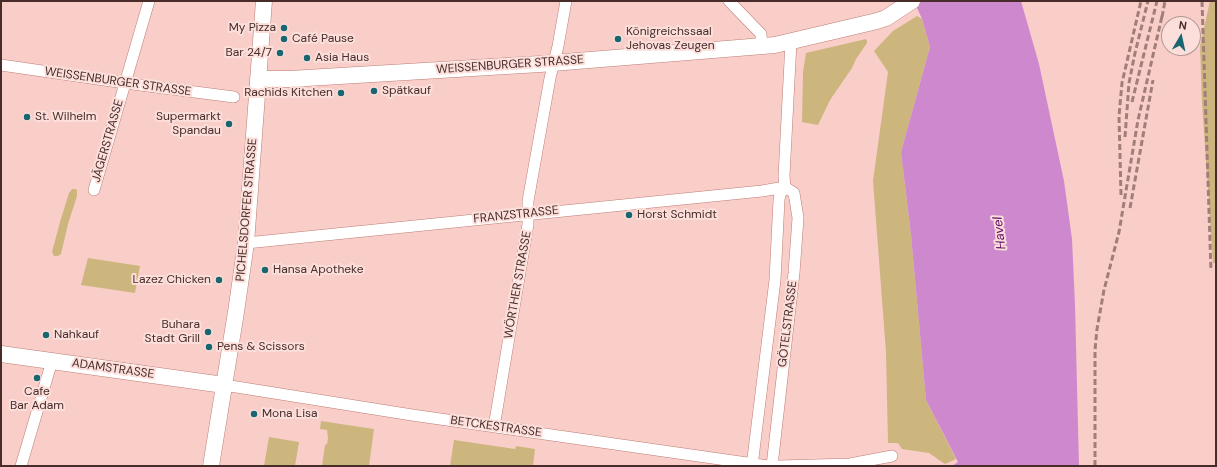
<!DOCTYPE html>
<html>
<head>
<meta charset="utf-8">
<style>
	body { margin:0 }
	#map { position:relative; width:1217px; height:467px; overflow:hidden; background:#f9cec9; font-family:"DM Sans",sans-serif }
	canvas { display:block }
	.frame { position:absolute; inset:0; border:2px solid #472c29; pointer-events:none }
	.north { position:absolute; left:1161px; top:16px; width:40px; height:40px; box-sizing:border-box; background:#fcdfdb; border:1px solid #b49794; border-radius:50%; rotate:9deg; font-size:11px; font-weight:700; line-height:16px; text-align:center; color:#472c29 }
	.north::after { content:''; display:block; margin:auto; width:14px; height:18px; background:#1a6670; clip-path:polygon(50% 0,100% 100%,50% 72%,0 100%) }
</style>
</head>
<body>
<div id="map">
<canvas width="1217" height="467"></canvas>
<div class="frame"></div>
<div class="north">N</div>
</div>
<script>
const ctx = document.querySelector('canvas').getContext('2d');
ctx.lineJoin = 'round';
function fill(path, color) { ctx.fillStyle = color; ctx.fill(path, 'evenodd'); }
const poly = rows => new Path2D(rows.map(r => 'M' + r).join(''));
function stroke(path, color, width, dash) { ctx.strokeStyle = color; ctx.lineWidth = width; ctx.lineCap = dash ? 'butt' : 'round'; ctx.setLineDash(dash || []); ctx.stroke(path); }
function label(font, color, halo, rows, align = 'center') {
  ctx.font = font + ' "DM Sans",sans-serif'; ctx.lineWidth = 4; ctx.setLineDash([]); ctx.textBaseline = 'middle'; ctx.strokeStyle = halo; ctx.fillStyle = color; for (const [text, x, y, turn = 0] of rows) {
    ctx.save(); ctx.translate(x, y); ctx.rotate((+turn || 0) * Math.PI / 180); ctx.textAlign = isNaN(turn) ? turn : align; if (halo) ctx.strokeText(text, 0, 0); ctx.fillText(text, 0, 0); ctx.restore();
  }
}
fill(poly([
	[1210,1,1216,1,1216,263,1213,263,1202,103,1200,46],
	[917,16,922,19,930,47,901,152,911,235,926,400,956,459,945,464,929,453,902,449,898,443,888,443,886,352,873,181,888,72,874,51,893,31],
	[866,39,867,41,867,43,856,59,852,68,830,100,818,125,802,122,803,72,806,53],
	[72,189,75,189,77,190,77,196,68,224,61,254,58,256,54,256,52,252,60,222,69,193],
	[88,258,140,266,135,293,81,285],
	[321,421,374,429,369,466,322,466,325,445,327,444,328,438,327,430,320,429],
	[269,437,299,442,295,466,264,466],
	[454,440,515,449,516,446,535,449,533,466,450,466]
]), '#cdb57e');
fill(poly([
	[914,1,1021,1,1039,64,1064,181,1072,239,1075,305,1079,466,952,466,958,462,926,400,911,235,901,152,930,47,922,19]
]), '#ce89ce');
const street = poly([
	[729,1,761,34,762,47],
	[1,65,125,83,234,97],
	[94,190,149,1],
	[246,243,762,191,785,187],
	[224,385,412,415,768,466],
	[494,427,528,224,528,201,550,78,558,46,566,1],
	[21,466,52,361],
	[752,466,775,280,779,200,780,194,785,187,784,176,791,42],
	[772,466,794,273,798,218,794,193,785,187],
	[779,466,850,464,892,456]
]);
const secondary = poly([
	[258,79,290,79,540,64,775,45,877,21,886,18,912,1],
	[1,354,224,385],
	[211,466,236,312,246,243,264,1]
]);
stroke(street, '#bd7d75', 12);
stroke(secondary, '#bd7d75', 17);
stroke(street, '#fff', 11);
stroke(secondary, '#fff', 16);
stroke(poly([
	[1202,1,1211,271],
	[1162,17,1165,1],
	[1132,102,1157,1],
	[1125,137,1129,83,1135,53,1148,1],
	[1121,195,1119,116,1122,83,1141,1],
	[1130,208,1153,80],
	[1095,466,1095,350,1097,329,1104,290,1119,232,1138,120,1163,12]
]), '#a17e7a', 3, [6, 3]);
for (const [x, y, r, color] of [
	[284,28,4,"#1a6670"],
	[284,39,4,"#1a6670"],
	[618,39,4,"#1a6670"],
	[280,53,4,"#1a6670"],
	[307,58,4,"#1a6670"],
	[374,91,4,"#1a6670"],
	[341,93,4,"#1a6670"],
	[27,117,4,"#1a6670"],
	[229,124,4,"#1a6670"],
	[629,215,4,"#1a6670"],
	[265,270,4,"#1a6670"],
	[219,280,4,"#1a6670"],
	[208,332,4,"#1a6670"],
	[46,335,4,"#1a6670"],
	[209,347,4,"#1a6670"],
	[37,378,4,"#1a6670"],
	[254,414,4,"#1a6670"]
]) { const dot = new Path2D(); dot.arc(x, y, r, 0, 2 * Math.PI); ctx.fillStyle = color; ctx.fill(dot); stroke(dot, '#fcdfdb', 1.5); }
label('12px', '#472c29', '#fcdfdb', [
	["My Pizza",276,28,"right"],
	["Königreichssaal",626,32],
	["Jehovas Zeugen",626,46],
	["Café Pause",292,39],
	["Bar 24/7",272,53,"right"],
	["Asia Haus",315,58],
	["Spätkauf",382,91],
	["Rachids Kitchen",333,93,"right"],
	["St. Wilhelm",35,117],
	["Supermarkt",221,117,"right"],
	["Spandau",221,131,"right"],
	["Horst Schmidt",637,215],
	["Hansa Apotheke",273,270],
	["Lazez Chicken",211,280,"right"],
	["Buhara",200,325,"right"],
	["Stadt Grill",200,339,"right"],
	["Nahkauf",54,335],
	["Pens & Scissors",217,347],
	["Cafe",37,392,"center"],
	["Bar Adam",37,406,"center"],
	["Mona Lisa",262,414]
], 'left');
label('12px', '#472c29', '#fcdfdb', [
	["WEISSENBURGER STRASSE",510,65,-4],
	["WEISSENBURGER STRASSE",118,82,8],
	["JÄGERSTRASSE",108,141,-74],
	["PICHELSDORFER STRASSE",247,210,-85],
	["FRANZSTRASSE",516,215,-6],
	["WÖRTHER STRASSE",518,285,-80],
	["GÖTELSTRASSE",788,324,-83],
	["ADAMSTRASSE",113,369,8],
	["BETCKESTRASSE",496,427,8]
]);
label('italic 13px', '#600763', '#fcdfdb', [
	["Havel",1000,233,-97]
]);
</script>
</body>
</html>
